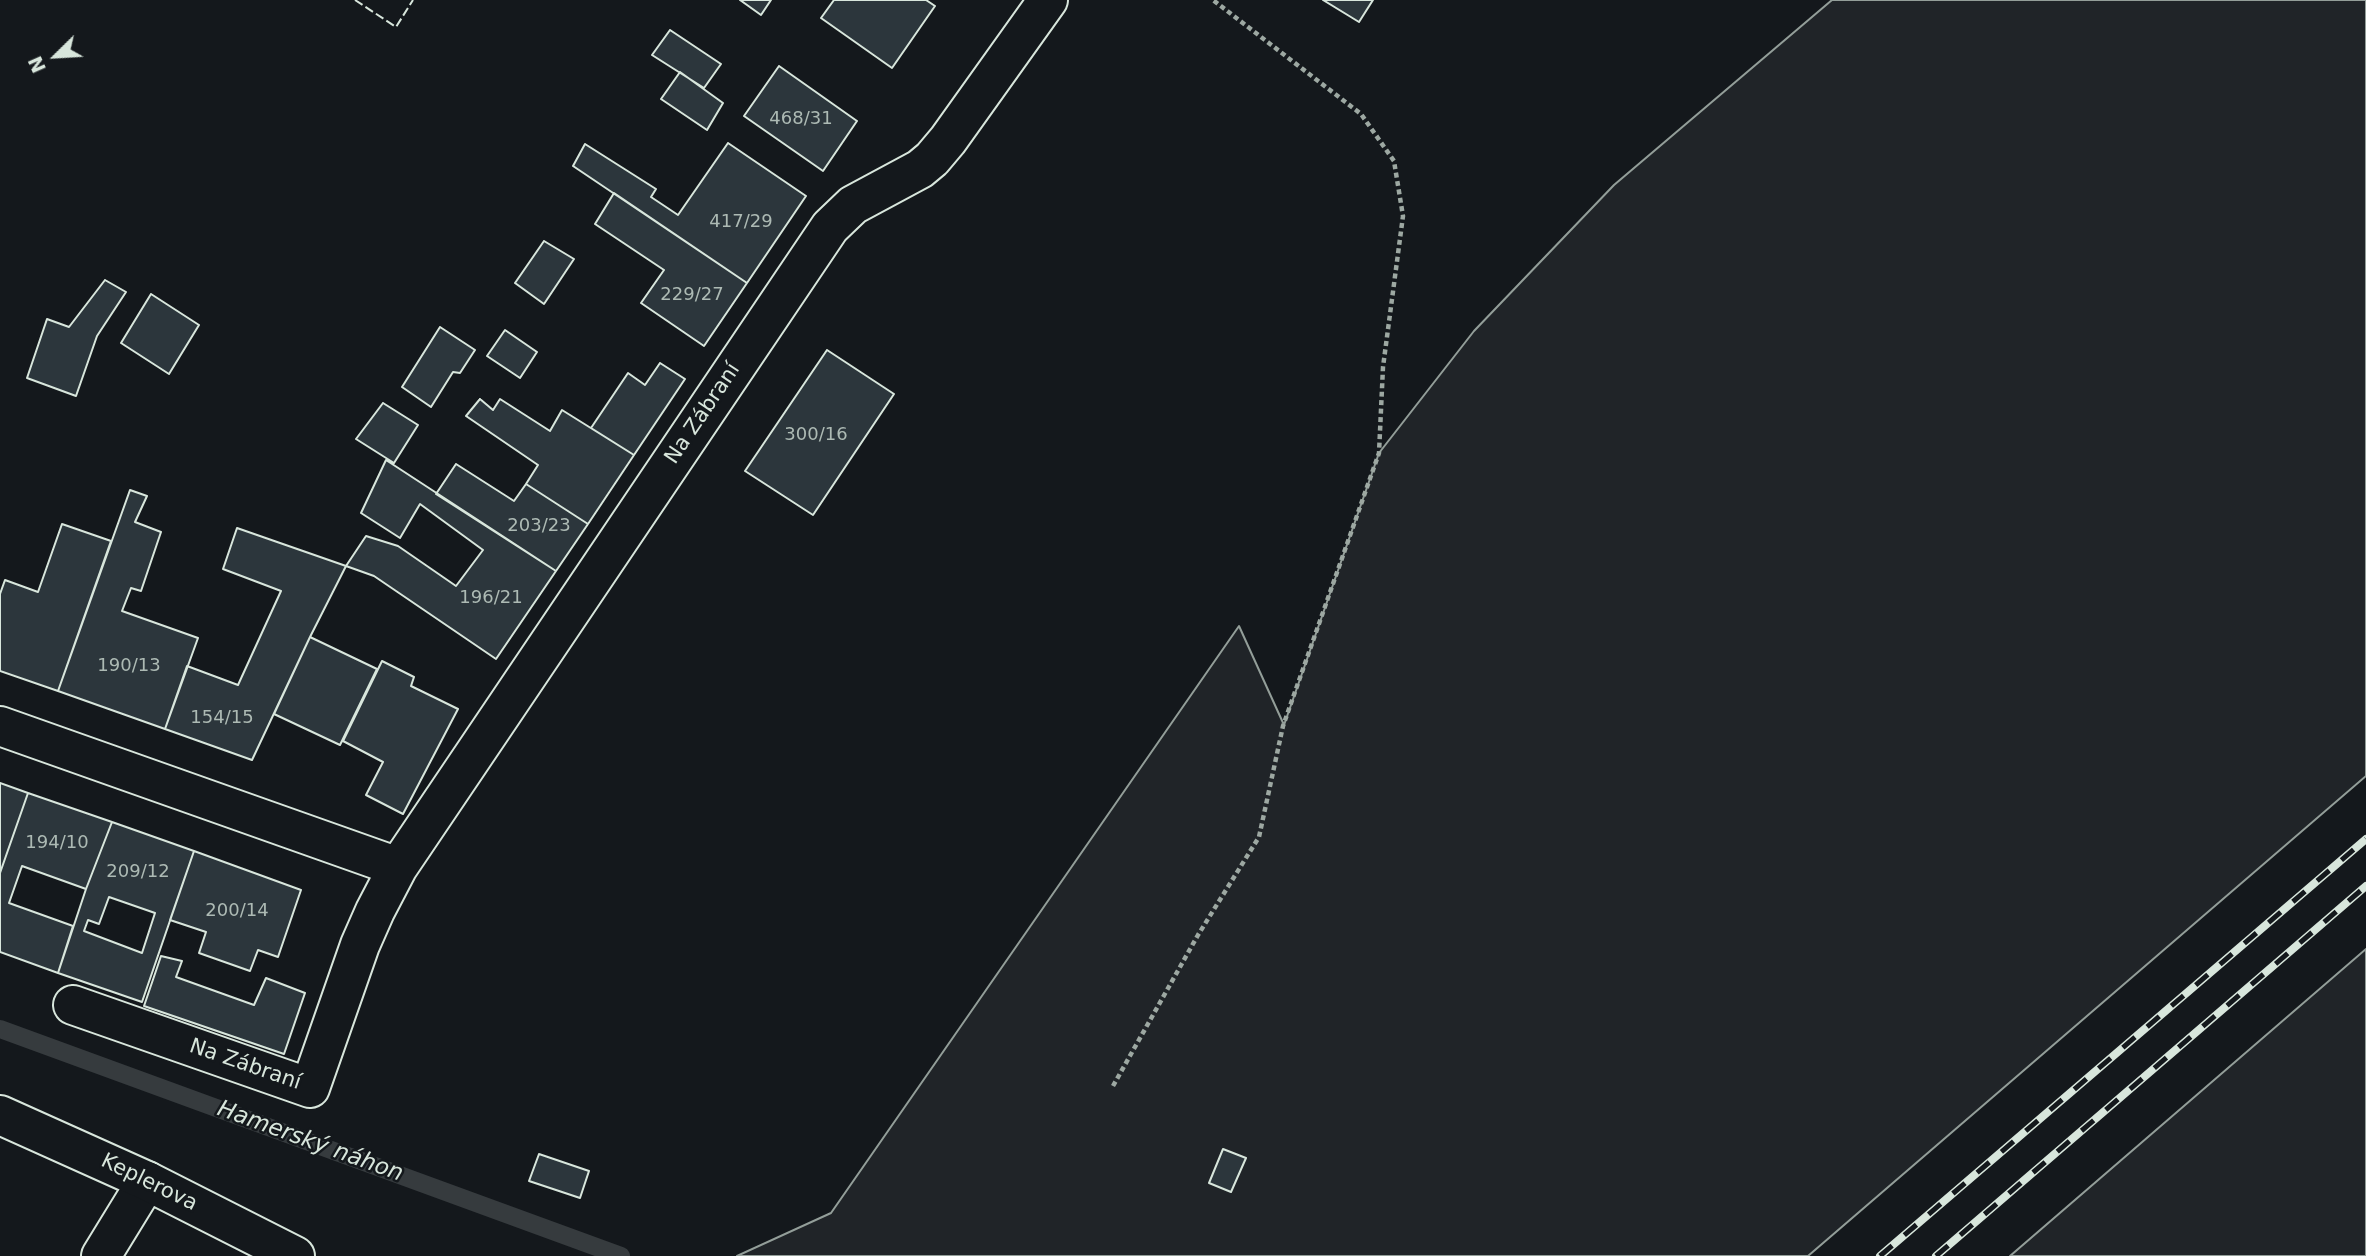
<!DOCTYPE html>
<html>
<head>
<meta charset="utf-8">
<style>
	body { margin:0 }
	#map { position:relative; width:2366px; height:1256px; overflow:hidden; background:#14181c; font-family:"DejaVu Sans",sans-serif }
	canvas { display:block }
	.north { position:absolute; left:21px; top:21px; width:70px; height:70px; -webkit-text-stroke:5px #14181c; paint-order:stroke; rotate:246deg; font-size:19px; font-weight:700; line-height:28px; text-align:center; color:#d8e6dc }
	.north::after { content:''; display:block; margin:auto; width:24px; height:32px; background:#d8e6dc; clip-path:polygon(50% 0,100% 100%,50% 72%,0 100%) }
</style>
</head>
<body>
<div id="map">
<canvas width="2366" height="1256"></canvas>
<div class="north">N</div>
</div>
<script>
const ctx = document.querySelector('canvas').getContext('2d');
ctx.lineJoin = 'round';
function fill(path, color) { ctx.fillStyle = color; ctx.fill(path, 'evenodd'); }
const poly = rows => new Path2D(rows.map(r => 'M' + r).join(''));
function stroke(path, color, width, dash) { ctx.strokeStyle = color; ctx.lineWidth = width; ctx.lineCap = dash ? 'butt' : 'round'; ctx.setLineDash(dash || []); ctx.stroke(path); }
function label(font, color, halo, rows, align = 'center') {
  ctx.font = font + ' "DejaVu Sans",sans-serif'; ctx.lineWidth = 5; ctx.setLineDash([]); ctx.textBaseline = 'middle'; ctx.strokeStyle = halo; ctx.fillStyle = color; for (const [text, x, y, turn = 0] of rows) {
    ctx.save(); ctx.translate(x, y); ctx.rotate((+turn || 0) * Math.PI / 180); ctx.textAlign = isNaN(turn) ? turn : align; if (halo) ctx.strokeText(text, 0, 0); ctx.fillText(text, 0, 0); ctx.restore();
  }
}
const green = poly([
	[1832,0,2366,0,2366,776,1808,1256,737,1256,831,1213,1239,626,1284,725,1379,453,1474,331,1614,185,1832,0],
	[2366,949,2366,1256,2010,1256,2366,949]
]);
fill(green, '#202428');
stroke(green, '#939e99', 2);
stroke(poly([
	[0,1029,621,1256]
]), '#363b3e', 18);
const building = poly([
	[740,0,771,0,761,15,740,0],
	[834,0,926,0,935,6,892,68,821,18,834,0],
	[1323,0,1373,0,1359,22,1323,0],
	[670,30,721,64,704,88,652,55,670,30],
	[779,66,857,121,823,171,744,116,779,66],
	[680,72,723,103,707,130,661,99,680,72],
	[728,143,806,196,747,283,573,166,585,144,656,189,651,197,678,215,728,143],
	[614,193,747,283,704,346,641,303,664,270,595,224,614,193],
	[544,241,574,259,544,304,515,283,544,241],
	[105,280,126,292,97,336,76,396,27,378,47,319,69,327,105,280],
	[151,294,199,325,169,374,121,343,151,294],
	[440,327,475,350,460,373,453,372,431,407,402,387,440,327],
	[505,330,537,352,520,378,487,356,505,330],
	[827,350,894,394,813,515,745,471,827,350],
	[660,363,685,379,634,455,591,428,628,373,645,385,660,363],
	[480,399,493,410,500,399,550,431,562,410,634,455,588,524,526,484,538,465,466,416,480,399],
	[383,403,418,425,394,463,356,439,383,403],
	[386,460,556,571,496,659,374,576,346,566,366,536,398,546,456,586,483,550,420,504,400,538,361,513,386,460],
	[456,464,514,501,526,484,588,524,556,571,436,494,456,464],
	[130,490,147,496,135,522,161,532,141,591,131,588,122,611,198,638,165,729,58,691,130,490],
	[62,524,111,541,58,691,0,671,0,594,5,580,38,592,62,524],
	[237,528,346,566,310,637,252,760,165,729,187,666,238,685,281,591,223,569,237,528],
	[310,637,377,669,340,745,274,714,310,637],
	[382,661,414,677,411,686,458,709,403,814,366,795,383,762,343,741,382,661],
	[0,783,28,793,0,873,0,783],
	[28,793,112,822,86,889,22,866,9,903,73,926,58,973,0,952,0,873,28,793],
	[112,822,194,851,142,1002,58,973,86,889,112,822],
	[109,897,155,913,142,953,84,931,88,920,99,924,109,897],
	[194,851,301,890,278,957,258,950,250,971,199,953,206,932,170,920,194,851],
	[161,956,182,961,176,977,254,1005,266,978,305,993,284,1054,144,1006,161,956],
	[1223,1149,1246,1158,1231,1192,1209,1183,1223,1149],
	[539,1154,589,1171,580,1198,529,1181,539,1154]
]);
fill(building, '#2c363c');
stroke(building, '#d8e6dc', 2);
const minor = poly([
	[0,726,398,867,830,227,853,205,920,169,932,159,948,140,1048,0],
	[73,1005,310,1088,360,945,375,911,398,867],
	[101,1256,147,1181]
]);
const major = poly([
	[0,1115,147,1181,295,1256]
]);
stroke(minor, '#d8e6dc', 42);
stroke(major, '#d8e6dc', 42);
stroke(poly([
	[1113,1086,1198,935,1259,837,1283,726,1379,453,1383,367,1403,216,1394,161,1361,114,1213,0]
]), '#9da8a2', 4.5, [5, 3.5]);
stroke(minor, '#14181c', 38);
stroke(major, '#14181c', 38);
const rail = poly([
	[1880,1256,2366,839],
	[1936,1256,2366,886]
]);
stroke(rail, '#d8e6dc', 8);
stroke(rail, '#14181c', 5, [16]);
stroke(poly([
	[355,0,396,27,413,0]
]), '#d8e6dc', 2, [9, 3.5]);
label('18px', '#adbab4', null, [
	["468/31",801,119],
	["417/29",741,222],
	["229/27",692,295],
	["300/16",816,435],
	["203/23",539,526],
	["196/21",491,598],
	["190/13",129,666],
	["154/15",222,718],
	["194/10",57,843],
	["209/12",138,872],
	["200/14",237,911]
]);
label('21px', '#d8e6dc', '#14181c', [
	["Na Zábraní",703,414,-56],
	["Na Zábraní",245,1065,19],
	["Keplerova",149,1183,26]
]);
label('italic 23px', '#d8e6dc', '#14181c', [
	["Hamerský náhon",310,1142,20]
]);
</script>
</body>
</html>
